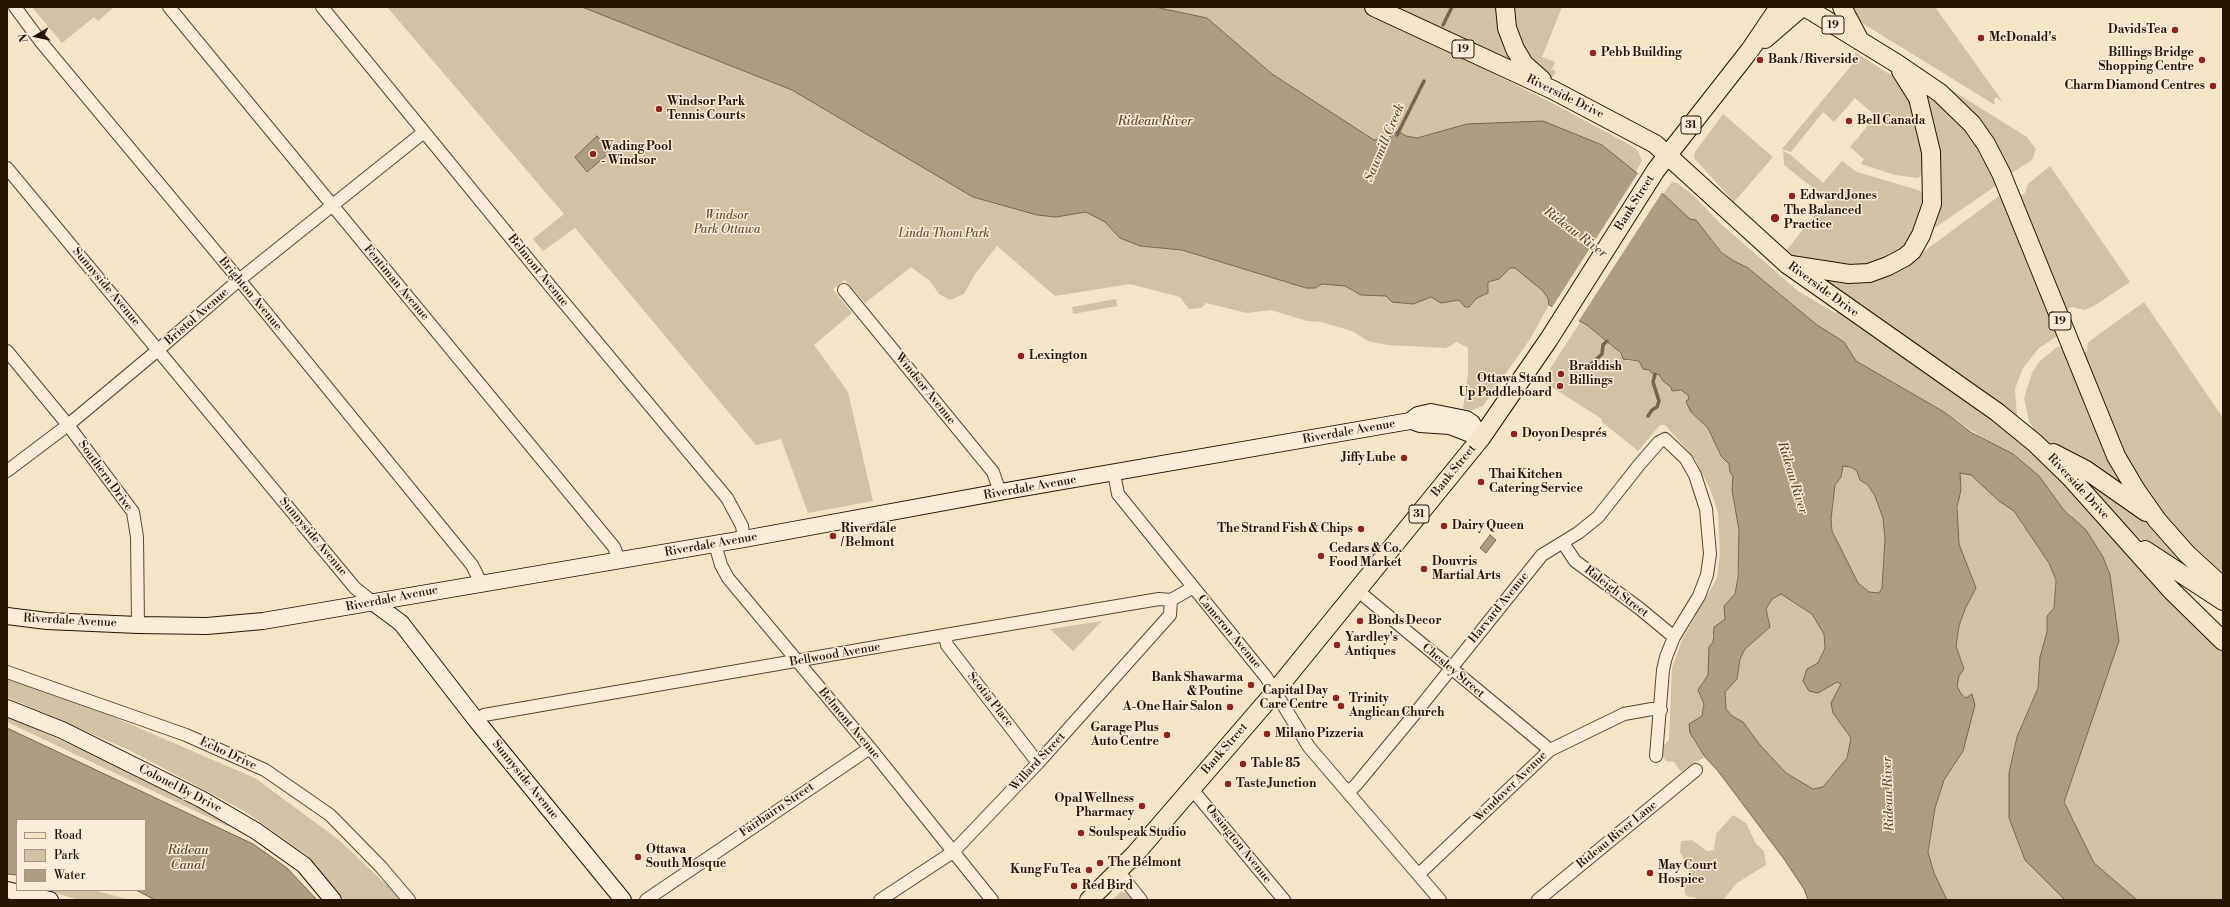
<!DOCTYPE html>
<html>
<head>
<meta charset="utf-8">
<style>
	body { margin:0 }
	#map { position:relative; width:2230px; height:907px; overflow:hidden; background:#f6e4c6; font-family:"Libre Bodoni",serif }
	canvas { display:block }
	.frame { position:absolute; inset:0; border:8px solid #241400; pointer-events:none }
	.legend { position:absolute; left:16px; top:819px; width:130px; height:72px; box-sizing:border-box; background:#f9edda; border:1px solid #a49683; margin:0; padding:5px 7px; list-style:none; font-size:12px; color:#241400 }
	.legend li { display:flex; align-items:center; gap:8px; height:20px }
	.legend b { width:20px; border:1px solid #a49683 }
	.north { position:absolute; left:16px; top:16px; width:40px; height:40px; -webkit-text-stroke:3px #f9edda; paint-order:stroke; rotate:261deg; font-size:11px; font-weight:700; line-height:16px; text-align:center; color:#241400 }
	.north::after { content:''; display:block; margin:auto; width:14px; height:18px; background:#241400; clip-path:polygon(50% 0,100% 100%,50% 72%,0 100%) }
</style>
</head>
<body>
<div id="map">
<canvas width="2230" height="907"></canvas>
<div class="frame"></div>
<ul class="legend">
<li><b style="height:5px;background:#f6e4c6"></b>Road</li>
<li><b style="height:11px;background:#d2c1a4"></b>Park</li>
<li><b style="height:11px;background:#af9d83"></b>Water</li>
</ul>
<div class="north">N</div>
</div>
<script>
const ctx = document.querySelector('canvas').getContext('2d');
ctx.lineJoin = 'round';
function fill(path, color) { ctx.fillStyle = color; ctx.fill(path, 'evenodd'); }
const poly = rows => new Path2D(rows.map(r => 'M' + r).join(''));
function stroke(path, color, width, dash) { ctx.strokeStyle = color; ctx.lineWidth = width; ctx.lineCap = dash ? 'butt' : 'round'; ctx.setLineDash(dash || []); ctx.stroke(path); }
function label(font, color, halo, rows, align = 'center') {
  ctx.font = font + ' "Libre Bodoni",serif'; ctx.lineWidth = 3; ctx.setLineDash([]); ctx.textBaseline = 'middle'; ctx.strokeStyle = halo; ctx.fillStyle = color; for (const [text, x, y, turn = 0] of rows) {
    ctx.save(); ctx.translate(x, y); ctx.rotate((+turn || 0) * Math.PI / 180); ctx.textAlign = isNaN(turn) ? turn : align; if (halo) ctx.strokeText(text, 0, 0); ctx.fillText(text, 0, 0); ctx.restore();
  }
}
fill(poly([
	[32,7,114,7,98,21,94,17,62,43],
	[387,7,582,7,792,90,973,197,1037,215,1056,217,1086,212,1105,222,1120,238,1140,246,1182,250,1306,288,1315,288,1322,284,1345,286,1361,295,1386,296,1413,304,1431,297,1441,303,1459,300,1465,306,1477,298,1485,295,1489,287,1488,282,1499,279,1510,268,1515,268,1542,290,1548,298,1549,305,1530,339,1483,406,1472,410,1463,409,1468,374,1468,348,1457,342,1446,348,1387,345,1368,341,1352,331,1321,322,1307,321,1271,310,1247,313,1206,303,1201,308,1189,309,1180,297,1130,284,1055,296,997,246,975,274,964,294,950,300,939,294,930,281,911,267,865,303,845,280,833,289,852,313,814,345,848,392,873,501,808,513,781,439,756,445,575,228,543,251,533,239,564,214],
	[1155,7,1361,7,1558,106,1632,146,1638,151,1642,161,1635,173,1602,145,1467,124,1417,138,1406,136,1398,131,1387,138,1374,140,1272,74,1207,18],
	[1392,7,1500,7,1526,73],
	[1510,7,1562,7,1542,57,1555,62,1552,69,1556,72,1553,77,1542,73,1522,54],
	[1851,7,1935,7,2003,102,1996,97,1994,100,1995,105,1862,23,1854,17],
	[1855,52,1897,79,1913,99,1925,171,1918,178,1895,175,1861,164,1864,159,1850,147,1876,116,1855,98,1834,122,1823,112,1791,152,1782,149,1855,61],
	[1942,84,2027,137,2036,149,2032,160,2010,174],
	[1922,87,1939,100,1980,147,1997,185,1936,227,1933,224,1937,212],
	[1723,114,1773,157,1734,202,1694,158,1695,152],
	[1783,151,1791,155,1823,183,1842,161,1857,172,1918,190,1924,194,1926,202,1909,242,1888,259,1859,268,1793,256,1786,251,1827,199,1784,165],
	[2050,166,2130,282,2094,306,2084,310,2072,307,2069,308,2068,311,2064,308,2021,203,2020,196,2025,193,2028,184],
	[1672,182,1677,183,1694,196,1721,224,1798,291,1835,313,1838,311,1957,393,2031,448,2223,648,2223,900,2137,900,2094,863,2064,802,2119,641,2071,514,2063,509,2039,476,1944,412,1856,361,1844,342,1817,325,1748,268,1734,261,1721,251,1696,220,1690,219,1663,194],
	[1999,196,2002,197,2059,335,2039,348,2023,368,2015,389,2017,416,2015,418,1821,280,1822,278,1919,255],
	[1116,299,1117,306,1073,314,1072,307],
	[2144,302,2223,418,2223,575,2200,556,2162,513,2128,463,2083,353,2087,351,2088,343,2091,340],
	[1581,321,1609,342,1627,361,1639,361,1643,369,1649,370,1654,375,1659,374,1663,381,1675,390,1683,391,1688,395,1691,412,1708,428,1721,456,1729,464,1733,476,1740,542,1735,594,1727,603,1725,619,1717,624,1712,636,1713,642,1709,647,1708,675,1698,690,1704,704,1702,716,1694,721,1693,739,1705,757,1681,772,1674,762,1666,761,1661,754,1661,748,1669,740,1672,668,1682,640,1717,578,1720,554,1718,513,1711,491,1695,459,1665,425,1660,425,1638,451,1602,422,1602,419,1542,381],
	[2062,346,2104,443,2203,578,2147,544,2128,528,2036,433,2029,421,2024,398,2032,373,2039,362,2057,347],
	[1843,466,1851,467,1857,471,1860,480,1868,485,1875,496,1883,518,1885,539,1882,589,1879,593,1869,592,1857,583,1832,531,1831,519,1835,485,1841,477],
	[1960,473,1971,474,1999,501,2014,511,2049,563,2056,580,2054,608,2047,616,2047,632,2040,657,2038,687,2017,737,2009,773,2009,818,2025,860,2065,900,1947,900,1934,873,1928,852,1935,808,1944,780,1963,751,1972,694,1966,698,1961,694,1957,686,1959,676,1964,669,1956,645,1959,626,1965,609,1976,588,1959,544,1957,527],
	[1781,594,1812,614,1824,634,1825,648,1818,663,1807,669,1841,684,1831,703,1833,713,1851,738,1847,758,1823,787,1813,789,1786,773,1760,745,1743,722,1732,716,1726,709,1725,692,1737,679,1740,659,1745,649,1770,627,1766,609,1772,599],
	[1102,621,1073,651,1050,629],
	[7,679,104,713,255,778,339,840,392,890,399,900,344,900,308,856,246,812,129,750,7,697],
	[7,716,145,778,229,824,227,826,7,722],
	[1733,815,1746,823,1756,844,1764,851,1766,865,1737,883,1723,900,1696,900,1695,897,1688,897,1685,894,1684,885,1689,870,1680,852,1681,841,1692,840,1707,851,1714,850,1716,834],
	[46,890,93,890,130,900,79,900],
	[1121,892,1127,893,1132,900,1112,900]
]), '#d2c1a4');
const water = poly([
	[582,7,1155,7,1207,18,1272,74,1374,140,1387,138,1398,131,1406,136,1417,138,1467,124,1543,121,1602,145,1663,194,1690,219,1696,220,1721,252,1734,261,1748,268,1817,325,1844,342,1856,361,1944,412,1972,433,2013,454,2039,476,2063,509,2086,530,2103,557,2110,575,2119,641,2064,802,2094,863,2137,900,2065,900,2025,860,2009,818,2009,773,2017,737,2038,688,2040,657,2047,632,2047,616,2054,608,2056,580,2049,563,2014,511,1999,501,1971,475,1960,473,1961,490,1957,507,1959,544,1976,588,1965,609,1959,626,1956,646,1964,669,1959,676,1957,686,1961,694,1966,698,1972,694,1975,705,1963,751,1944,780,1935,808,1928,852,1934,873,1947,900,1808,900,1804,889,1784,859,1718,771,1705,757,1690,733,1689,724,1702,716,1704,704,1698,690,1708,675,1709,647,1713,642,1714,627,1725,619,1724,606,1735,594,1738,576,1739,530,1732,490,1733,476,1730,472,1729,464,1721,456,1708,428,1691,412,1687,404,1686,401,1689,399,1688,395,1681,390,1672,391,1671,387,1663,381,1659,374,1654,375,1649,370,1643,369,1639,361,1623,359,1621,353,1587,325,1549,305,1548,298,1542,290,1515,268,1510,268,1499,279,1488,282,1488,293,1477,298,1469,307,1465,307,1459,300,1441,303,1431,297,1413,304,1392,302,1386,296,1361,295,1345,286,1322,284,1315,288,1306,288,1182,250,1140,246,1120,238,1105,222,1086,212,1056,217,1037,215,973,197,792,90,582,7],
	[1843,466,1851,467,1857,471,1860,480,1868,485,1875,496,1883,518,1885,539,1882,588,1879,593,1869,592,1858,583,1832,531,1831,519,1835,485,1841,477,1843,466],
	[1781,594,1812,614,1824,634,1825,648,1818,663,1807,669,1803,681,1809,691,1818,693,1837,682,1841,684,1831,703,1833,713,1851,738,1847,758,1823,787,1813,789,1786,773,1760,745,1743,722,1732,716,1726,709,1725,692,1737,679,1740,659,1745,649,1770,627,1766,609,1772,599,1781,594],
	[597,136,610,152,587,172,575,157,597,136],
	[1490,535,1496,540,1486,553,1480,548,1490,535],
	[7,728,253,844,287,868,317,900,155,900,136,890,145,890,145,820,17,820,17,875,7,874,7,728]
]);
fill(water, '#af9d83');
stroke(water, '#77664f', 1);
fill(poly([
	[1638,173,1663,191,1578,322,1551,309]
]), '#f6e4c6');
stroke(poly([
	[1443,25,1452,7],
	[1397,135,1424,81],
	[1591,364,1602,354,1603,345,1607,341],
	[1648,416,1652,410,1657,407,1659,401,1653,382,1655,374]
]), '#77664f', 3.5);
const street = poly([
	[15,7,41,42,246,288,472,565,481,583],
	[169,7,614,547,619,560],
	[322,7,551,287,727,498,742,526,744,539],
	[7,168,355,588,374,603],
	[844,290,993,472,1000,492],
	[7,351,68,425,133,512,137,537,138,625],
	[7,471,68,425,158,350,239,280,424,132],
	[1114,473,1118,494,1266,677,1309,747,1440,900],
	[1563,543,1575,561,1639,608,1674,637],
	[715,544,721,565,728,578,870,748,992,900],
	[1357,590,1550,750],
	[945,635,947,645,1038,763],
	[7,672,186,735,265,770,330,815,381,867,409,900],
	[476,720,484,715,945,635,1159,599,1171,600,1192,588],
	[1191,788,1284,900],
	[1348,792,1356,785,1413,716,1542,555,1578,533,1598,517,1639,465,1659,442,1665,439,1686,459,1695,475,1706,509,1710,554,1707,575,1699,596,1674,637,1666,657,1663,670,1656,756],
	[1118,871,1141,900],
	[1419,874,1550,750,1624,714,1652,709,1661,710],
	[646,900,870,748],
	[880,900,953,852,1038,763,1170,615,1171,600],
	[1538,900,1696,770]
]);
const secondary = poly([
	[1412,421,1420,424,1450,426,1481,438],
	[374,603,401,623,476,720,623,900],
	[7,616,47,621,138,625,207,626,263,621,744,539,1000,492,1410,421,1418,415,1431,412,1466,419,1472,423,1481,438],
	[7,708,62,730,201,799,256,831,304,865,333,900],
	[7,890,50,900]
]);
const primary = poly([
	[1374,7,1553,90,1655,144,1788,265,1997,412,2035,443,2070,477,2171,590,2223,641],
	[1505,7,1507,28,1515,49,1524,64,1542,80],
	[1805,7,1896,63,1940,93,1972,124,1986,144,2001,173,2116,456,2136,490,2157,520,2187,554,2223,587],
	[1842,7,1860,41],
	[1765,39,1802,7],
	[1791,265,1849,274,1869,273,1888,266,1905,257,1912,251,1921,235,1932,204,1931,152,1918,98,1901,71],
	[2053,453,2086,470,2146,512],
	[2145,550,2223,601],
	[1089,900,1136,853,1268,700,1481,438,1549,339,1656,170,1750,50,1779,7]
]);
stroke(street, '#584832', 14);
stroke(secondary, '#241400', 18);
stroke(primary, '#241400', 20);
stroke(street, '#f9edda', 12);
stroke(secondary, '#f9edda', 16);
stroke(primary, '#f6e4c6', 18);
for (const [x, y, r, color] of [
	[2175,30,4,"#8f2418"],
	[1981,38,4,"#8f2418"],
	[1593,53,4,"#8f2418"],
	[1760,60,4,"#8f2418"],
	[2202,60,4,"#8f2418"],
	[2213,86,4,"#8f2418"],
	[659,109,4,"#8f2418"],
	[1849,121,4,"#8f2418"],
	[593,154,4,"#8f2418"],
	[1792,196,4,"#8f2418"],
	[1775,218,5,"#8f2418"],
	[1021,356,4,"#8f2418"],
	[1561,374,4,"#8f2418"],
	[1560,386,4,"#8f2418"],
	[1514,434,4,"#8f2418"],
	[1404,458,4,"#8f2418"],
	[1481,482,4,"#8f2418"],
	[1444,526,4,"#8f2418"],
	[1361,529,4,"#8f2418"],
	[833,536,4,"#8f2418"],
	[1321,556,4,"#8f2418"],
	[1424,569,4,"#8f2418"],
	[1360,621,4,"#8f2418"],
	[1337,645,4,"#8f2418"],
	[1251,685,4,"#8f2418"],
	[1336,698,4,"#8f2418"],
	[1341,706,4,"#8f2418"],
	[1230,707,4,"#8f2418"],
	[1267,734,4,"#8f2418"],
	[1167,735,4,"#8f2418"],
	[1243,764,4,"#8f2418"],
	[1228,784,4,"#8f2418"],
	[1142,806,4,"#8f2418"],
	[1081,833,4,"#8f2418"],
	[638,857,4,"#8f2418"],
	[1100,863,4,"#8f2418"],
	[1089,870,4,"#8f2418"],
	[1650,873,4,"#8f2418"],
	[1074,886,4,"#8f2418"]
]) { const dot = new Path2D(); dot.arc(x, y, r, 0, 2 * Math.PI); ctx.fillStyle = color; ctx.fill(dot); stroke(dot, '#f9edda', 1.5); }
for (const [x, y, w] of [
	[1833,25,22],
	[1463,49,22],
	[1691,125,20],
	[2060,321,22],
	[1419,514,20]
]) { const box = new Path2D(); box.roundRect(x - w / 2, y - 9, w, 18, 3); ctx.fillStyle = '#f9edda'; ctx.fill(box); stroke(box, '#241400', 1); }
label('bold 11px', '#241400', null, [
	["19",1833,25],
	["19",1463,49],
	["31",1691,125],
	["19",2060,321],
	["31",1419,514]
]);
label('bold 12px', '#241400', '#f9edda', [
	["DavidsTea",2167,30,"right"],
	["McDonald's",1989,38],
	["Pebb Building",1601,53],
	["Billings Bridge",2194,53,"right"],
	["Shopping Centre",2194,67,"right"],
	["Bank / Riverside",1768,60],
	["Charm Diamond Centres",2205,86,"right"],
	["Windsor Park",667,102],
	["Tennis Courts",667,116],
	["Bell Canada",1857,121],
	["Wading Pool",601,147],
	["- Windsor",601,161],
	["Edward Jones",1800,196],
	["The Balanced",1784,211],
	["Practice",1784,225],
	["Lexington",1029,356],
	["Braddish",1569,367],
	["Billings",1569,381],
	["Ottawa Stand",1552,379,"right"],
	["Up Paddleboard",1552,393,"right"],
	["Doyon Després",1522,434],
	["Jiffy Lube",1396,458,"right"],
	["Thai Kitchen",1489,475],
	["Catering Service",1489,489],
	["Dairy Queen",1452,526],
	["Riverdale",841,529],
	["/ Belmont",841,543],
	["The Strand Fish & Chips",1353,529,"right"],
	["Cedars & Co.",1329,549],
	["Food Market",1329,563],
	["Douvris",1432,562],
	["Martial Arts",1432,576],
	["Bonds Decor",1368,621],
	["Yardley's",1345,638],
	["Antiques",1345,652],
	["Bank Shawarma",1243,678,"right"],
	["& Poutine",1243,692,"right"],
	["Capital Day",1328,691,"right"],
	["Care Centre",1328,705,"right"],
	["Trinity",1349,699],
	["Anglican Church",1349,713],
	["A-One Hair Salon",1222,707,"right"],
	["Garage Plus",1159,728,"right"],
	["Auto Centre",1159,742,"right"],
	["Milano Pizzeria",1275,734],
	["Table 85",1251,764],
	["Taste Junction",1236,784],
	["Opal Wellness",1134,799,"right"],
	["Pharmacy",1134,813,"right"],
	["Soulspeak Studio",1089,833],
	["Ottawa",646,850],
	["South Mosque",646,864],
	["The Belmont",1108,863],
	["May Court",1658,866],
	["Hospice",1658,880],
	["Kung Fu Tea",1081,870,"right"],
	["Red Bird",1082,886]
], 'left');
label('12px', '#241400', '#f9edda', [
	["Riverside Drive",1565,97,26],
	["Bank Street",1635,203,-58],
	["Belmont Avenue",538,271,51],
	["Fentiman Avenue",396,283,50],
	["Sunnyside Avenue",106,287,50],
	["Riverside Drive",1823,290,36],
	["Brighton Avenue",250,294,50],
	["Bristol Avenue",197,317,-41],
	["Windsor Avenue",925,389,51],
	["Riverdale Avenue",1349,432,-10],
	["Bank Street",1454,471,-51],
	["Southern Drive",105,476,54],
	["Riverside Drive",2078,487,47],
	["Riverdale Avenue",1030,488,-10],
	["Sunnyside Avenue",313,537,50],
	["Riverdale Avenue",711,545,-10],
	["Raleigh Street",1616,592,37],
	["Riverdale Avenue",392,599,-11],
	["Harvard Avenue",1499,608,-51],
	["Riverdale Avenue",70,621,3],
	["Cameron Avenue",1229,632,50],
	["Bellwood Avenue",835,655,-10],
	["Chesley Street",1453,671,40],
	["Scotia Place",990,700,52],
	["Belmont Avenue",849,724,50],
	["Bank Street",1225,749,-49],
	["Echo Drive",228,754,25],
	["Willard Street",1038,762,-47],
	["Sunnyside Avenue",525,780,51],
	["Wendover Avenue",1511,787,-44],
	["Colonel By Drive",180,789,27],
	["Fairbairn Street",777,810,-34],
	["Rideau River Lane",1617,835,-39],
	["Ossington Avenue",1238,844,51]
]);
label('italic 12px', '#615139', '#f9edda', [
	["Windsor",727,216],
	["Park Ottawa",727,230],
	["Linda Thom Park",944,234]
]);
label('italic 13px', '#5c4b34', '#f9edda', [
	["Rideau River",1155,122],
	["Sawmill Creek",1385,143,-67],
	["Rideau River",1575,233,37],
	["Rideau River",1792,478,73],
	["Rideau River",1889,794,-92],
	["Rideau",188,851],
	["Canal",188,866]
]);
</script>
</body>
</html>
